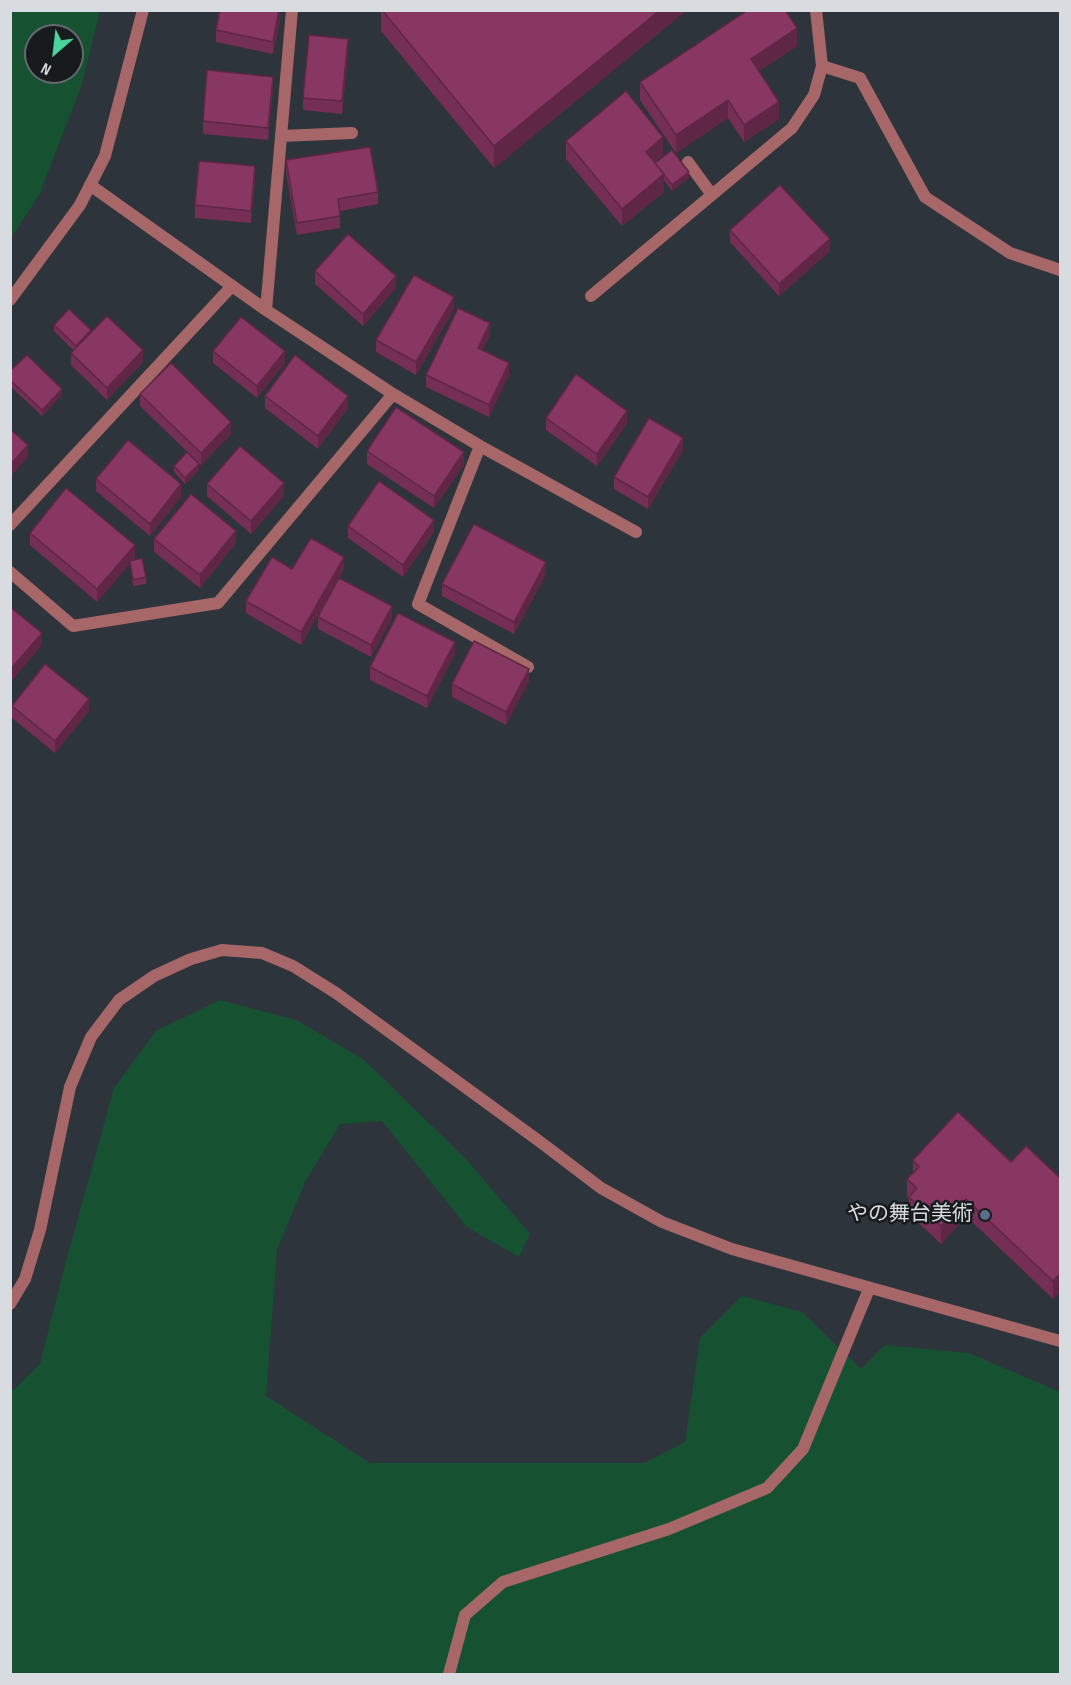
<!DOCTYPE html>
<html>
<head>
<meta charset="utf-8">
<style>
	body { margin:0 }
	#map { position:relative; width:1071px; height:1685px; overflow:hidden; background:#2e343b; font-family:"Sofia Sans Condensed",sans-serif }
	canvas { display:block }
	.frame { position:absolute; inset:0; border:12px solid #d8dce1; pointer-events:none }
	.north { position:absolute; left:24px; top:24px; width:60px; height:60px; box-sizing:border-box; background:#181b1e; border:2px solid #65686c; border-radius:50%; rotate:208deg; font-size:16px; font-weight:700; line-height:24px; text-align:center; color:#d8dce1 }
	.north::after { content:''; display:block; margin:auto; width:21px; height:27px; background:#4ad49c; clip-path:polygon(50% 0,100% 100%,50% 72%,0 100%) }
</style>
</head>
<body>
<div id="map">
<canvas width="1071" height="1685"></canvas>
<div class="frame"></div>
<div class="north">N</div>
</div>
<script>
const ctx = document.querySelector('canvas').getContext('2d');
ctx.lineJoin = 'round';
function fill(path, color) { ctx.fillStyle = color; ctx.fill(path, 'evenodd'); }
const poly = rows => new Path2D(rows.map(r => 'M' + r).join(''));
function stroke(path, color, width, dash) { ctx.strokeStyle = color; ctx.lineWidth = width; ctx.lineCap = dash ? 'butt' : 'round'; ctx.setLineDash(dash || []); ctx.stroke(path); }
function label(font, color, halo, rows, align = 'center') {
  ctx.font = font + ' "Sofia Sans Condensed","Noto Sans JP",sans-serif'; ctx.lineWidth = 5; ctx.setLineDash([]); ctx.textBaseline = 'middle'; ctx.strokeStyle = halo; ctx.fillStyle = color; for (const [text, x, y, turn = 0] of rows) {
    ctx.save(); ctx.translate(x, y); ctx.rotate((+turn || 0) * Math.PI / 180); ctx.textAlign = isNaN(turn) ? turn : align; if (halo) ctx.strokeText(text, 0, 0); ctx.fillText(text, 0, 0); ctx.restore();
  }
}
fill(poly([
	[11,10,100,11,81,87,39,195,11,238],
	[36,36,72,36,72,72,36,72],
	[220,1000,296,1020,363,1059,465,1158,530,1234,519,1257,467,1227,382,1121,340,1124,305,1182,277,1250,266,1396,370,1463,645,1463,685,1442,700,1338,742,1296,802,1312,861,1369,885,1345,969,1353,1060,1392,1060,1674,11,1674,11,1392,40,1364,65,1265,114,1088,156,1031]
]), '#165232');
stroke(poly([
	[816,10,822,66,860,78,925,197,1010,253,1060,270],
	[281,136,352,133],
	[688,162,712,195],
	[90,185,266,310,393,394,480,446,636,532],
	[591,296,792,128,814,95,822,66],
	[266,310,292,10],
	[480,446,418,604,528,667],
	[10,525,232,286],
	[10,572,73,626,218,603,393,394],
	[449,1674,465,1615,503,1582,669,1529,767,1488,803,1449,869,1289]
]), '#a76769', 12);
stroke(poly([
	[10,300,80,205,105,156,143,10],
	[10,1304,25,1279,40,1230,70,1087,91,1037,119,1000,154,976,191,959,222,950,262,953,293,966,336,993,539,1141,601,1188,662,1222,732,1249,1060,1341]
]), '#a76769', 12);
fill(poly([
	[381,10,687,10,494,168,381,31],
	[280,21,273,54,216,42,216,30],
	[797,46,759,71,779,119,744,142,728,118,676,153,640,100,640,82],
	[348,52,342,114,303,110,303,98],
	[273,89,268,140,203,134,203,121],
	[566,141,663,155,654,162,689,178,672,191,664,180,664,192,622,226,566,159],
	[286,160,378,192,378,204,340,211,340,228,297,235,286,172],
	[255,178,251,223,195,218,195,205],
	[730,230,830,251,779,296,730,242],
	[315,271,396,288,363,326,315,284],
	[454,309,416,375,376,352,376,340],
	[54,325,91,332,143,362,107,400,71,365,71,353,74,351,54,331],
	[490,335,482,350,509,375,489,417,426,387,426,375],
	[213,351,285,363,257,398,213,363],
	[10,371,62,395,42,416,10,386],
	[140,394,231,434,201,465,140,406],
	[265,396,348,408,318,449,265,408],
	[546,418,627,423,597,466,546,430],
	[683,450,648,509,614,489,614,477],
	[367,451,464,465,434,508,367,464],
	[174,466,199,470,185,484,174,472],
	[96,479,181,497,150,536,96,491],
	[207,484,284,496,251,534,207,496],
	[348,526,434,532,403,577,348,538],
	[30,533,135,558,133,560,146,577,146,584,133,586,130,563,97,602,30,545],
	[154,539,236,543,200,588,154,552],
	[292,569,344,569,339,578,392,618,371,657,318,629,318,617,328,598,301,645,246,613,246,601],
	[546,574,514,634,442,596,442,584],
	[455,654,427,708,370,680,370,667],
	[529,681,506,725,452,697,452,684],
	[12,706,89,711,55,753,12,718],
	[913,1160,1011,1162,1060,1178,1060,1291,1053,1299,966,1216,941,1244,909,1214,909,1199,907,1197,907,1179,913,1173]
]), '#752e54');
fill(poly([
	[280,10,280,21,273,54,273,42],
	[660,10,687,10,494,168,494,146],
	[797,28,797,46,751,76,751,59],
	[348,39,348,52,342,114,342,101],
	[273,77,273,89,268,140,268,128],
	[728,100,728,118,676,153,676,135],
	[779,102,779,119,744,142,744,125],
	[663,137,663,155,646,169,646,152],
	[255,166,255,178,251,223,251,211],
	[689,172,689,178,672,191,672,185],
	[664,174,664,192,622,226,622,209],
	[830,239,830,251,779,296,779,284],
	[396,276,396,288,363,326,363,314],
	[454,297,454,309,416,375,416,362],
	[490,323,490,335,478,360,478,348],
	[91,330,91,336,76,352,76,346],
	[143,350,143,362,107,400,107,388],
	[285,351,285,363,257,398,257,386],
	[509,363,509,375,489,417,489,405],
	[62,389,62,395,42,416,42,410],
	[348,396,348,408,318,449,318,436],
	[627,411,627,423,597,466,597,454],
	[231,422,231,434,201,465,201,453],
	[683,438,683,450,648,509,648,497],
	[28,445,28,457,10,477,10,465],
	[464,452,464,465,434,508,434,496],
	[199,464,199,470,185,484,185,478],
	[284,483,284,496,251,534,251,521],
	[181,484,181,497,150,536,150,524],
	[434,520,434,532,403,577,403,565],
	[236,531,236,543,200,588,200,575],
	[135,545,135,558,97,602,97,589],
	[344,557,344,569,301,645,301,632],
	[546,562,546,574,514,634,514,622],
	[392,606,392,618,371,657,371,645],
	[42,633,42,645,10,683,10,670],
	[455,642,455,654,427,708,427,696],
	[529,669,529,681,506,725,506,712],
	[89,699,89,711,55,753,55,741],
	[966,1199,966,1216,941,1244,941,1226],
	[1060,1274,1060,1291,1053,1299,1053,1281]
]), '#5f2645');
const building = poly([
	[220,10,279,10,273,42,216,30,220,10],
	[382,10,660,10,494,146,382,10],
	[748,10,785,10,797,28,751,59,779,102,744,125,728,100,676,135,640,82,748,10],
	[309,35,348,39,342,101,303,98,309,35],
	[207,70,273,77,268,128,203,121,207,70],
	[626,91,663,137,646,152,664,174,622,209,566,141,626,91],
	[370,147,378,192,338,199,340,216,297,223,286,160,370,147],
	[672,150,689,172,672,185,655,163,672,150],
	[199,161,255,166,251,211,195,205,199,161],
	[780,185,830,239,779,284,730,230,780,185],
	[348,234,396,276,363,314,315,271,348,234],
	[414,275,454,297,416,362,376,340,414,275],
	[458,308,490,323,478,348,509,363,489,405,426,375,458,308],
	[69,309,91,330,76,346,54,325,69,309],
	[107,316,143,350,107,388,71,353,107,316],
	[241,317,285,351,257,386,213,351,241,317],
	[27,355,62,389,42,410,10,380,10,371,27,355],
	[295,355,348,396,318,436,265,396,295,355],
	[171,363,231,422,201,453,140,394,171,363],
	[576,374,627,411,597,454,546,418,576,374],
	[396,407,464,452,434,496,367,451,396,407],
	[649,418,683,438,648,497,614,477,649,418],
	[10,429,28,445,10,465,10,429],
	[128,440,181,484,150,524,96,479,128,440],
	[240,446,284,483,251,521,207,484,240,446],
	[187,452,199,464,185,478,174,466,187,452],
	[379,481,434,520,403,565,348,526,379,481],
	[66,488,135,545,97,589,30,533,66,488],
	[191,494,236,531,200,575,154,539,191,494],
	[474,524,546,562,514,622,442,584,474,524],
	[311,538,344,557,301,632,246,601,272,557,292,569,311,538],
	[142,558,146,577,133,580,130,561,142,558],
	[339,578,392,606,371,645,318,617,339,578],
	[10,607,42,633,10,670,10,607],
	[398,613,455,642,427,696,370,667,398,613],
	[474,641,529,669,506,712,452,684,474,641],
	[45,664,89,699,55,741,12,706,45,664],
	[958,1112,1011,1162,1026,1146,1060,1178,1060,1274,1053,1281,966,1199,941,1226,909,1197,917,1188,907,1179,919,1167,913,1160,958,1112]
]);
fill(building, '#883662');
stroke(building, '#5f2645', 1.5);
for (const [x, y, r, color] of [
	[985,1215,6,"#5c6f8a"]
]) { const dot = new Path2D(); dot.arc(x, y, r, 0, 2 * Math.PI); ctx.fillStyle = color; ctx.fill(dot); stroke(dot, '#181b1e', 2); }
label('21px', '#d8dce1', '#181b1e', [
	["やの舞台美術",973,1215]
], 'right');
</script>
</body>
</html>
